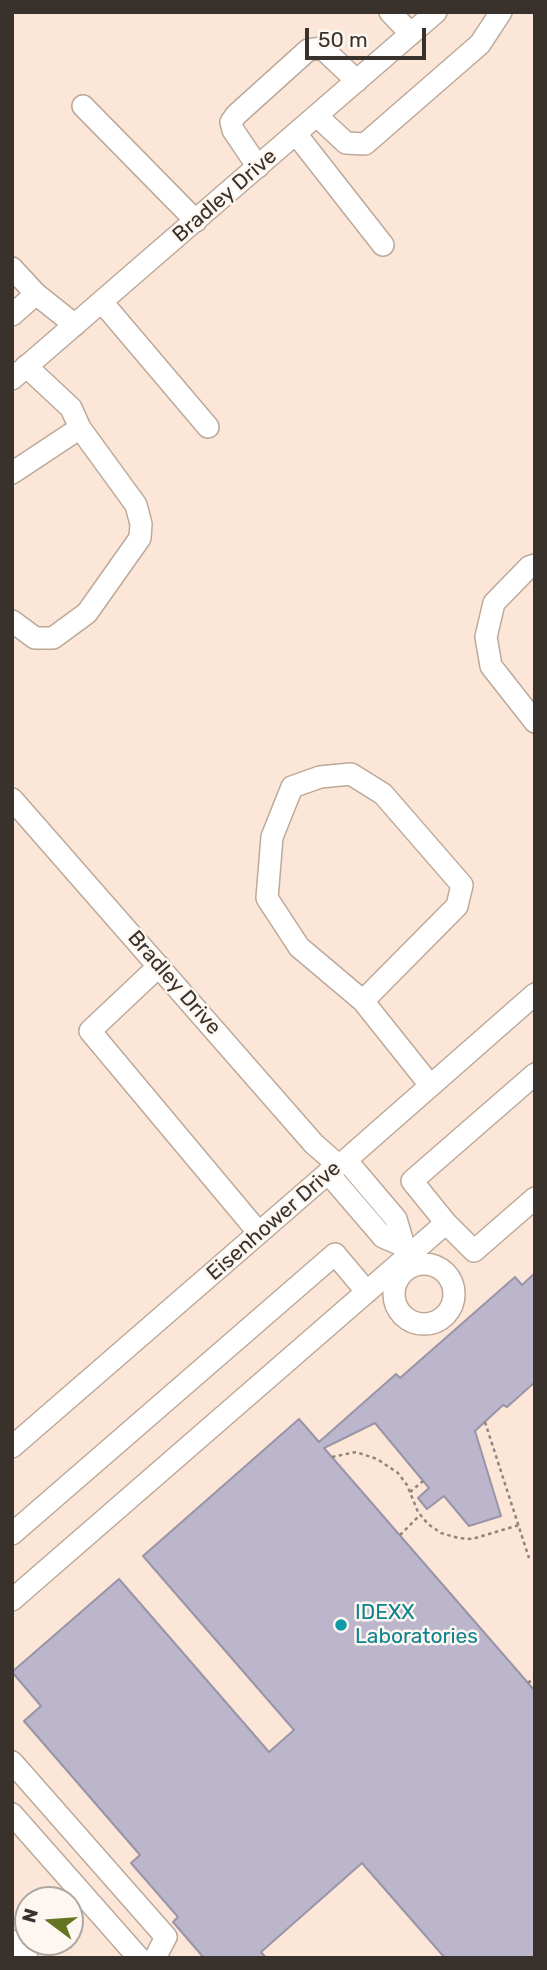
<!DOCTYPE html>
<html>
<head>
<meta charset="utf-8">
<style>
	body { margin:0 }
	#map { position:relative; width:547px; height:1970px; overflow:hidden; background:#fbe6d7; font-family:Rubik,sans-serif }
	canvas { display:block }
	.frame { position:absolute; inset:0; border:14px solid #39312c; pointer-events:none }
	.north { position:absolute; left:14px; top:1886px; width:70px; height:70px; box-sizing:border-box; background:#fef6f0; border:2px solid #afa7a2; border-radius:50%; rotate:286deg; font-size:19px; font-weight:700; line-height:28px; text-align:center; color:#39312c }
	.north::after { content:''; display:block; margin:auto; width:24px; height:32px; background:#647421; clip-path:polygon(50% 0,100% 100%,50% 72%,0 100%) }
	.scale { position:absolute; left:305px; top:28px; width:121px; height:32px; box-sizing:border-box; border:4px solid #39312c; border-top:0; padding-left:9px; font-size:21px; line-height:24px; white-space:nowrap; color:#39312c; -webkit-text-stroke:5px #fef6f0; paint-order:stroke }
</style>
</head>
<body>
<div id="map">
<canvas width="547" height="1970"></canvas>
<div class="frame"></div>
<div class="north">N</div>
<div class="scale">50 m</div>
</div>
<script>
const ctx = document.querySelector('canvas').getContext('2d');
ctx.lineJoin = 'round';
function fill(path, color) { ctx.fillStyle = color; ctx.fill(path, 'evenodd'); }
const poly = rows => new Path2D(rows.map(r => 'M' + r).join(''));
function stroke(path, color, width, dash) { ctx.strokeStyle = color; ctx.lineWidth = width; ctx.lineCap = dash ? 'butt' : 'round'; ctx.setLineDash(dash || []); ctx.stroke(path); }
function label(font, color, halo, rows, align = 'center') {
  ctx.font = font + ' Rubik,sans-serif'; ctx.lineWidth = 5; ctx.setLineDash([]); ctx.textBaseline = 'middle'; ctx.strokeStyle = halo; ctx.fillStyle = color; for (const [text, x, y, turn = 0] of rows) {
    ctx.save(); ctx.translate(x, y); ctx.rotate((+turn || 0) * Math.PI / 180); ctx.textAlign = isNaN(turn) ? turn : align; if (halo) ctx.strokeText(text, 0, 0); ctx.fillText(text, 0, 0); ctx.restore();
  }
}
const building = poly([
	[535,1273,535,1382,507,1407,503,1405,475,1431,501,1516,469,1526,444,1496,427,1509,418,1498,429,1488,375,1423,324,1448,535,1691,535,1958,445,1958,362,1863,261,1952,266,1958,204,1958,173,1922,178,1917,131,1863,140,1855,24,1721,41,1706,12,1672,119,1579,269,1752,294,1730,143,1556,299,1419,319,1442,396,1374,400,1378,515,1277,522,1285,535,1273]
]);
fill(building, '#bcb6cc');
stroke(building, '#9994a8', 2);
const minor = poly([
	[390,12,411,34],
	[83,106,196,221],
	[317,116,346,143,365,144,480,44,501,12],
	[296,134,383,245],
	[258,167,233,130,231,122,236,115,308,50,322,48,357,81],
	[12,268,36,294],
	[102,302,208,427],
	[12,315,36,294,75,325],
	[12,379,436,12],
	[12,473,80,428],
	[535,565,529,567,494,603,486,637,491,666,535,722],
	[12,621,35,638,53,638,87,613,140,538,141,524,136,505,80,428,71,408,26,366],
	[12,799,314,1144,338,1165],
	[159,966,90,1031,259,1233],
	[363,1001,299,947,267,898,272,837,292,787,320,777,351,774,383,794,462,885,457,906,363,1001,430,1085],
	[535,1074,412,1181,446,1223,474,1251,535,1198],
	[346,1160,396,1219,404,1246],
	[328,1173,383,1237,404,1246,420,1264],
	'394 1294a30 30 0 1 1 60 0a30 30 0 1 1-60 0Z',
	[12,1447,328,1173,346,1160,535,994],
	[12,1534,335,1254,367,1292],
	[12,1600,446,1223],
	[12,1762,166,1937,155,1958],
	[12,1814,139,1958],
	[12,1941,27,1958]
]);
stroke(minor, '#bca99a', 24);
stroke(poly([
	[485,1422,529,1558],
	[332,1457,356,1452,377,1459,398,1473,407,1485,418,1512,428,1524,441,1533,458,1538,472,1539,519,1525],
	[410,1492,423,1481],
	[400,1535,420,1515],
	[528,1683,535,1677]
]), '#92847b', 2.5, [3.5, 3.5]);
stroke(minor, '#fff', 21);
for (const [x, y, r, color] of [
	[341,1625,7,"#0f9aa8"]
]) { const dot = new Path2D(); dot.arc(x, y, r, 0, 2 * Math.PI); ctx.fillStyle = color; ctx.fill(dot); stroke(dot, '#fef6f0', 2.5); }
label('21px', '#39312c', '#fef6f0', [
	["Bradley Drive",225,196,-41],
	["Bradley Drive",174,983,49],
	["Eisenhower Drive",274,1221,-41]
]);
label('21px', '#0d838f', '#fef6f0', [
	["IDEXX",355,1613],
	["Laboratories",355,1637]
], 'left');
</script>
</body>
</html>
